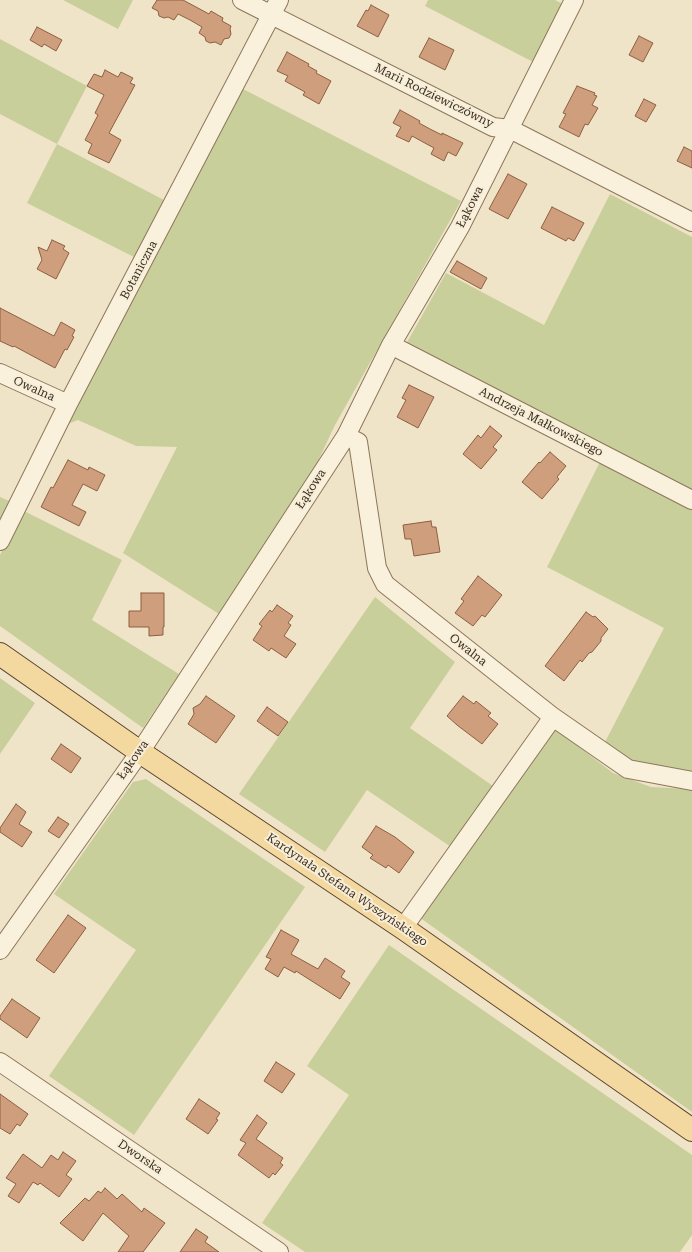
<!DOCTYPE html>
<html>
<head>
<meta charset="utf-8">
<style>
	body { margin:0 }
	canvas { display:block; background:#f0e4c8 }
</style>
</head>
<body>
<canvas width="692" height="1252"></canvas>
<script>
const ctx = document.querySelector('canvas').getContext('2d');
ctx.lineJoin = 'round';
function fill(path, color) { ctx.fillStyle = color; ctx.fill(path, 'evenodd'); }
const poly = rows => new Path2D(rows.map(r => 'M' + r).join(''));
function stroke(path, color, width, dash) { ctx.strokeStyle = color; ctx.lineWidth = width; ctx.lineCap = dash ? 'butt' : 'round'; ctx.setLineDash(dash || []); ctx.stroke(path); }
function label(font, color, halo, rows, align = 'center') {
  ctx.font = font + ' "Roboto Serif",serif'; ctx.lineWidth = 4; ctx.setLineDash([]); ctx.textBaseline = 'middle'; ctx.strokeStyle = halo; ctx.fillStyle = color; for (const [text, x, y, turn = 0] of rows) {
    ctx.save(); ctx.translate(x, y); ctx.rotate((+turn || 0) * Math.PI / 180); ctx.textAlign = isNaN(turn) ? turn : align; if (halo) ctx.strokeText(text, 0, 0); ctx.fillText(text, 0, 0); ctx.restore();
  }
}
fill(poly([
	[63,0,133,0,118,29],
	[428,0,555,0,563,4,533,62,425,6],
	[0,39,87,86,57,144,164,200,134,257,27,203,57,144,0,114],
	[243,89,461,201,335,425,311,476,219,614,123,553,177,447,136,446,78,420,63,426],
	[610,194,692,237,692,490,406,344,446,273,544,325],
	[601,460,692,507,692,773,664,770,625,758,605,742,664,628,547,567],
	[0,497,14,503,0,531],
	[22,510,122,560,92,620,179,674,143,728,0,626,0,555],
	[375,597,455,662,410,728,493,786,451,847,367,790,325,852,239,794],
	[0,678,35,703,0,754],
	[553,727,613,773,651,787,692,789,692,1112,419,917],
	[146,779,305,887,134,1135,49,1076,136,950,54,894,133,782],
	[389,945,692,1155,692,1235,680,1252,305,1252,262,1223,349,1095,307,1066]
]), '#c9cf9b');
const building = poly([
	[157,0,183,0,209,14,211,11,223,18,222,21,231,26,230,29,231,34,229,38,224,39,221,45,215,42,210,43,206,41,205,37,199,33,202,27,190,20,178,14,174,20,168,17,164,18,159,16,158,11,152,8,157,0],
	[371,5,389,15,378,37,357,26,366,10,368,11,371,5],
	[37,27,62,40,56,51,44,44,42,47,30,40,37,27],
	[639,36,653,43,643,62,629,55,639,36],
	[429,38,454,50,445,70,419,57,429,38],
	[287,52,309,64,308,66,317,71,316,73,331,81,319,104,303,95,305,92,285,81,288,76,277,71,287,52],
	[105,70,118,77,121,72,133,78,130,83,135,85,109,133,121,140,109,163,88,153,92,144,85,140,98,115,95,113,104,95,87,86,94,74,102,77,105,70],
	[577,86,595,93,594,95,597,96,592,105,598,108,588,125,585,124,579,137,559,127,566,114,563,113,577,86],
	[644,99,656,105,646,122,635,116,644,99],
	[400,110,420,121,419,123,430,129,442,135,442,133,463,143,456,156,448,152,444,161,431,154,434,148,412,136,409,142,396,136,401,127,393,123,400,110],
	[684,147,692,151,692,168,677,161,684,147],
	[508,174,527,184,508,219,489,209,508,174],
	[552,207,584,223,574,241,568,238,566,241,541,228,552,207],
	[52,240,65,246,63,249,69,253,56,279,37,269,42,260,38,247,47,251,52,240],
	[457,261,487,278,481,289,450,272,457,261],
	[0,308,54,336,61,322,75,330,72,336,74,337,67,350,65,349,55,368,14,346,13,347,0,341,0,308],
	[409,385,434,397,418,428,397,417,406,400,402,398,409,385],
	[490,426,502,436,493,447,497,450,481,469,463,454,478,435,481,438,490,426],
	[550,452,566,466,557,477,559,479,542,499,522,482,539,462,540,463,550,452],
	[68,460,88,470,89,467,105,475,97,491,83,484,72,505,86,512,79,526,41,507,51,487,53,488,68,460],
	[431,521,432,527,436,527,440,552,414,556,411,539,405,539,403,525,431,521],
	[478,576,502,595,485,617,482,615,473,626,455,613,464,601,461,599,478,576],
	[141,593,164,593,164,627,163,627,163,635,149,636,149,627,129,627,129,611,141,611,141,593],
	[277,605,293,616,288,623,291,625,284,636,296,644,286,658,271,648,269,651,253,640,262,626,259,624,270,610,272,612,277,605],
	[586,612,593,617,595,616,608,629,601,638,601,641,592,652,589,653,582,662,580,660,564,681,545,666,586,612],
	[206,696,235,716,216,743,188,724,194,714,193,708,200,704,206,696],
	[463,696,474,704,476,701,491,713,488,716,498,724,482,744,457,725,447,716,463,696],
	[267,707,288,722,278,736,257,721,267,707],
	[61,744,81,758,71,773,51,759,61,744],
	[16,804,26,812,19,824,32,832,22,847,0,832,0,828,16,804],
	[58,817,69,824,59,838,48,831,58,817],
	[376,826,395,837,414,852,399,873,388,865,386,868,370,858,373,855,362,847,376,826],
	[68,915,86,928,54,973,36,960,68,915],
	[281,930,299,940,291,954,318,969,325,958,345,971,341,977,350,983,340,999,296,971,295,973,284,967,278,977,265,969,271,959,266,957,281,930],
	[12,999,40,1018,27,1038,0,1019,0,1016,12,999],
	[276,1062,295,1074,282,1093,264,1081,276,1062],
	[0,1094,28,1114,20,1126,17,1124,10,1134,0,1128,0,1094],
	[199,1099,220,1113,216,1119,218,1120,208,1134,186,1119,199,1099],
	[257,1115,267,1123,256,1139,283,1158,280,1163,283,1165,275,1175,273,1173,269,1178,238,1155,246,1143,240,1140,257,1115],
	[63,1152,76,1161,66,1175,72,1179,59,1197,40,1183,38,1185,33,1182,19,1203,8,1196,16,1184,6,1178,23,1154,42,1168,51,1155,58,1160,63,1152],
	[105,1188,117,1199,122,1194,142,1212,144,1208,165,1223,143,1252,118,1252,129,1236,103,1213,83,1241,60,1223,85,1198,89,1201,98,1191,101,1193,105,1188],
	[196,1229,208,1237,205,1242,219,1252,180,1252,196,1229]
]);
fill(building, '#cf9f7d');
stroke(building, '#8d5f41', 1);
const minor = poly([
	[242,0,493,127,510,129,692,222],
	[391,345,692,500],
	[0,373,68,404],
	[346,436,358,442,377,568,385,584,553,717,628,769,692,781],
	[0,541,68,404,279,0],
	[403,928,553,717],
	[0,950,140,752,346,436,391,345,460,227,574,0],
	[0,1062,279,1252]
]);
const major = poly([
	[0,654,140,752,403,928,692,1130]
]);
stroke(minor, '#8d765c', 20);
stroke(major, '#5b4430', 24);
stroke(minor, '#faf1dc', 18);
stroke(major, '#f3d9a0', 22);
label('12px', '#3d2e20', '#f7eed8', [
	["Marii Rodziewiczówny",434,96,26],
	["Łąkowa",470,207,-63],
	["Botaniczna",139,270,-62],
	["Owalna",34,389,24],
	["Andrzeja Małkowskiego",541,422,27],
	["Łąkowa",311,489,-57],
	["Owalna",468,650,38],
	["Łąkowa",133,760,-55],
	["Kardynała Stefana Wyszyńskiego",347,890,34],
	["Dworska",140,1157,34]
]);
</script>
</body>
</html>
